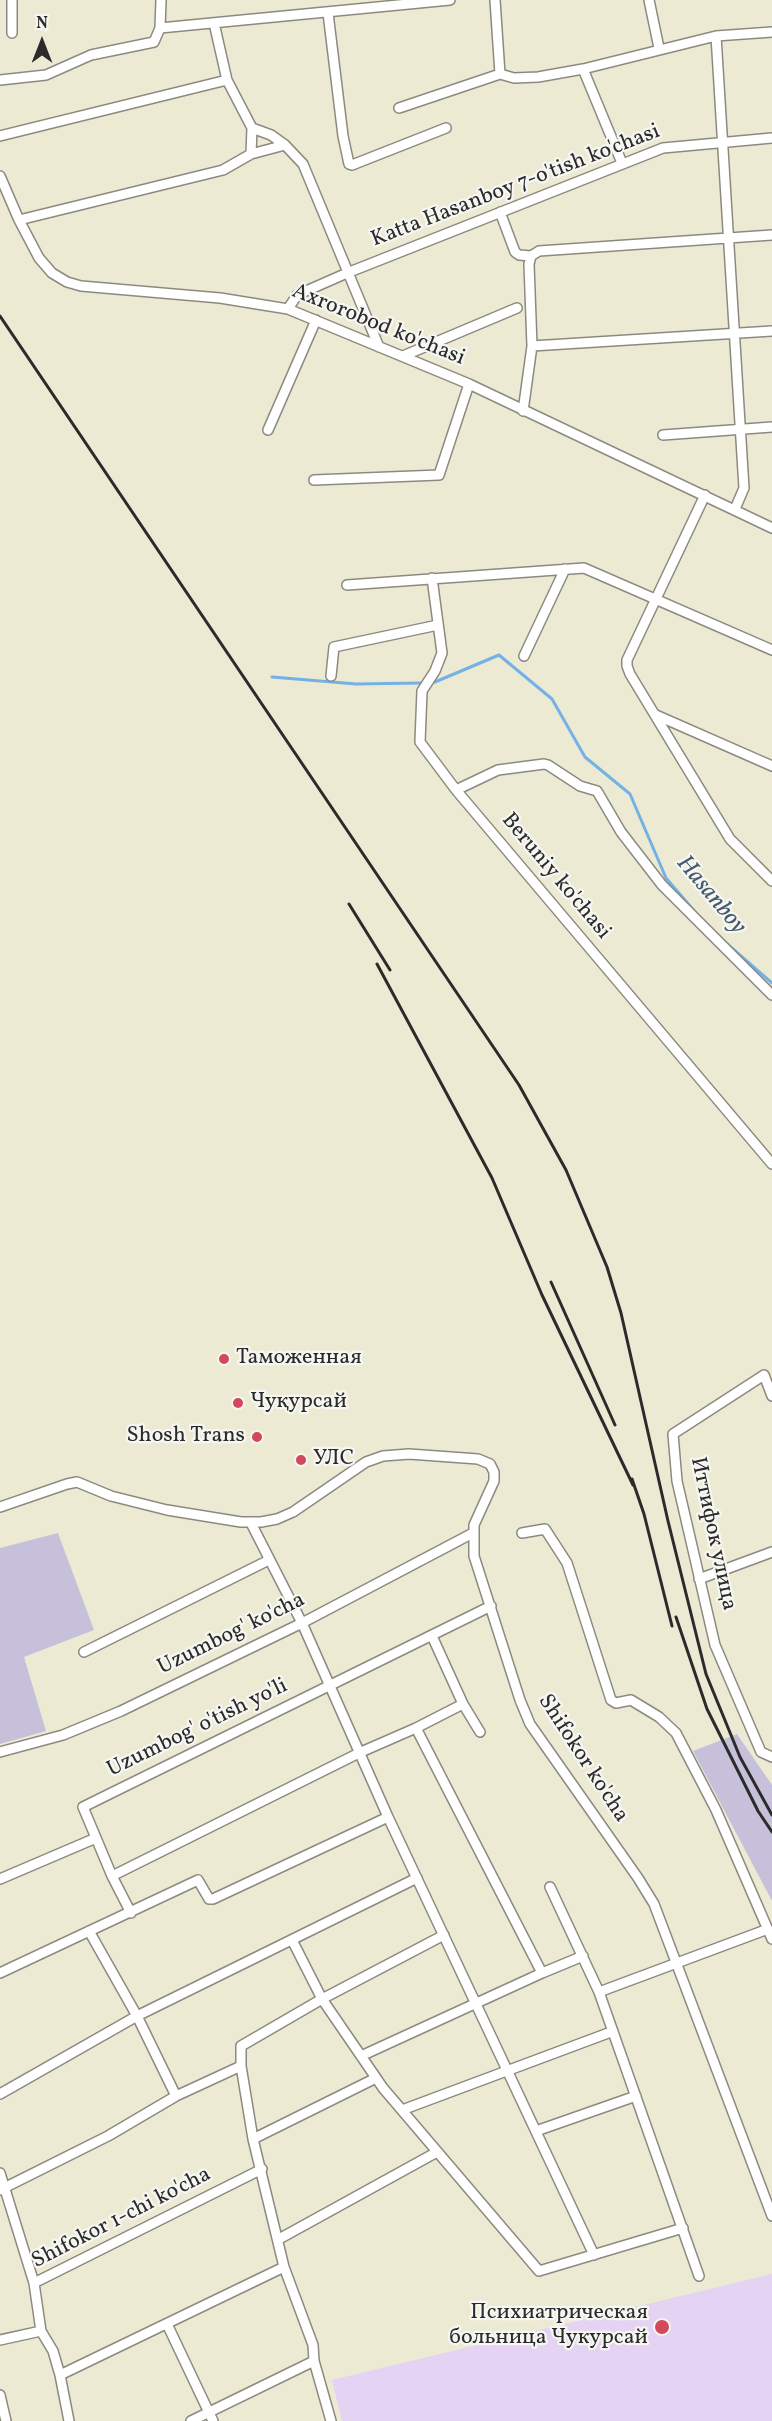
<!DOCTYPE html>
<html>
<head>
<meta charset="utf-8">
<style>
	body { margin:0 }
	#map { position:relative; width:772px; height:2421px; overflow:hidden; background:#edead4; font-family:Vollkorn,serif }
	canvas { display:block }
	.north { position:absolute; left:12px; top:12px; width:60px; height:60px; -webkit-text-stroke:4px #f6f6f2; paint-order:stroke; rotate:0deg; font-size:16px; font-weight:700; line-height:24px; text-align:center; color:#2b2b2b }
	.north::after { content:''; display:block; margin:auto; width:21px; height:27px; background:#2b2b2b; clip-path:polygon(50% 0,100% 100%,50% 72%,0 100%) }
</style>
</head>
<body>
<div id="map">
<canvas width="772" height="2421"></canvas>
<div class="north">N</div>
</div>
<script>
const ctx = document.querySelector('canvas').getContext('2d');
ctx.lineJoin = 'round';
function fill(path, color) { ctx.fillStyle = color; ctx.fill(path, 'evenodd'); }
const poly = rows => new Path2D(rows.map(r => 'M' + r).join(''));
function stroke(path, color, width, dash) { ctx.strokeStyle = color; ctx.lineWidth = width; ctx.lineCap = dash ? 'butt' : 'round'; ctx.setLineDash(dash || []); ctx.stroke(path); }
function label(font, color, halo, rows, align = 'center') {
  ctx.font = font + ' Vollkorn,serif'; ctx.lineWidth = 4.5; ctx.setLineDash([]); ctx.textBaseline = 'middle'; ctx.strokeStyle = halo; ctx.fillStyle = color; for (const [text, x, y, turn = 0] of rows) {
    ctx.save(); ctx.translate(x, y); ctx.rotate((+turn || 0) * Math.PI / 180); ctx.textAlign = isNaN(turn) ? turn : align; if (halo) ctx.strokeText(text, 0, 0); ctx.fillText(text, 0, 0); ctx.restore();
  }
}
fill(poly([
	[772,2274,772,2421,342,2421,332,2380]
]), '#e4d3f2');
fill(poly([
	[58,1533,94,1630,24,1657,46,1731,0,1744,0,1548],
	[737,1734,772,1785,772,1901,693,1751]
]), '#c6c0da');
stroke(poly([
	[272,677,356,684,421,683],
	[435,682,499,655,552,699,585,757,630,794,666,878,696,913],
	[726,943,772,983]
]), '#74b1e6', 3);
const minor = poly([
	[12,0,12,33],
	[495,0,500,74],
	[649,0,659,48],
	[328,13,343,136,349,164,352,165,446,128],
	[214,23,227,80,252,128,271,135,285,145,303,164,379,347],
	[160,28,450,0],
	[716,36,744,488,735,509],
	[0,80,46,75,91,55,154,42,160,28,161,0],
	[399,108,500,74,514,78,538,77,583,69],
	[0,136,227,80],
	[251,154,252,128],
	[622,163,583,69,716,36,772,32],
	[0,176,19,220,39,258,52,273,67,282,81,286,220,298,288,309,469,384,772,528],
	[500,212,515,252,519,255,531,256],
	[19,220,223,170,251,154,285,145],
	[288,309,297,295,347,273,663,148,772,138],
	[532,346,772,331],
	[403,356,517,308],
	[523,411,532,346,529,264,531,256,539,251,772,235],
	[268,430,316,320],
	[663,435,772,427],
	[314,480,439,475,469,384],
	[705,495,627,660,627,666,630,674,730,839,772,881],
	[432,578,442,653,435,671,422,691,420,742,456,790,772,1164],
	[347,585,584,568,772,650],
	[524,656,565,569],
	[331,676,334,647,438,625],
	[656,715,772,766],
	[456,790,498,770,544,764,548,765,580,786,597,791,621,832,662,885,772,995],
	[772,1396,764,1375,673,1434,677,1481,715,1645,761,1752,772,1757],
	[0,1507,67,1484,77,1482,111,1496,167,1510,241,1522,261,1522,277,1519,293,1512,366,1462,383,1456,409,1454,478,1459,490,1464,494,1472,494,1481,474,1525,474,1556,520,1700,530,1724,638,1878,654,1904,772,2216],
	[251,1523,302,1623,388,1817,594,2255],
	[522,1533,545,1529,567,1563,611,1700,616,1703,631,1700,659,1717,676,1733,716,1810,772,1939],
	[699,1579,772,1552],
	[432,1636,463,1704,480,1732],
	[84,1652,269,1560],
	[416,1728,542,1973,583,1956],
	[0,1752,63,1735,121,1711,302,1623,473,1533],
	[112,1876,361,1752,416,1728,463,1704],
	[0,1879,96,1838],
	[550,1887,599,1992,699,2276],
	[131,1913,112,1876,83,1807,491,1606],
	[89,1931,137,2016,176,2096],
	[292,1940,322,1999,383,2088,539,2271,683,2228],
	[0,1973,198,1880,209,1899,213,1899,388,1817],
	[599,1992,768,1929],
	[361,2056,542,1973],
	[0,2094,137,2016,417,1878],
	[402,2110,611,2032],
	[536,2131,636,2096],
	[253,2139,376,2078],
	[0,2173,34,2283],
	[0,2190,108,2136,176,2096,241,2066],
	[279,2239,437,2152],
	[167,2324,213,2421],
	[0,2340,41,2331],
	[60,2375,284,2267],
	[0,2395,6,2421],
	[69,2421,60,2375,53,2351,41,2331,34,2283,262,2169],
	[191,2421,314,2361],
	[331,2421,314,2361,313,2345,284,2267,253,2139,241,2066,241,2046,322,1999,444,1935]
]);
stroke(minor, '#8c8a80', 12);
stroke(minor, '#fff', 9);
stroke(poly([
	[0,316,519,1085,566,1170,607,1267,621,1313,668,1521,706,1674,740,1757,772,1815],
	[349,904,390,970],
	[377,964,492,1178,542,1295,633,1485],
	[551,1282,615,1425],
	[632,1479,644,1514,672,1626],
	[676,1617,707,1709,758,1811,772,1832]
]), '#2b2b2b', 3);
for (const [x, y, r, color] of [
	[224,1359,6,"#d1495b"],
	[238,1403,6,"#d1495b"],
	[257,1437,6,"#d1495b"],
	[301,1460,6,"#d1495b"],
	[662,2327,8,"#d1495b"]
]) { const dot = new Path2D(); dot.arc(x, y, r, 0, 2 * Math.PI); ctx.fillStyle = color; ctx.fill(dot); stroke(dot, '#f6f6f2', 2); }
label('22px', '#2b2b2b', '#f6f6f2', [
	["Katta Hasanboy 7-o'tish ko'chasi",516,187,-21],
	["Axrorobod ko'chasi",378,326,22],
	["Beruniy ko'chasi",555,877,50],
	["Иттифок улица",712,1534,78],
	["Uzumbog' ko'cha",232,1635,-26],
	["Uzumbog' o'tish yo'li",198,1729,-26],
	["Shifokor ko'cha",582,1759,57],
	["Shifokor 1-chi ko'cha",122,2219,-27]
]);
label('22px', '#2b2b2b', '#f6f6f2', [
	["Таможенная",236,1359],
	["Чуқурсай",250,1403],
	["Shosh Trans",245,1437,"right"],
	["УЛС",313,1460],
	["Психиатрическая",648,2314,"right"],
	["больница Чукурсай",648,2339,"right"]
], 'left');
label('italic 24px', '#455a6c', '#f6f6f2', [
	["Hasanboy",710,896,50]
]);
</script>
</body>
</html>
